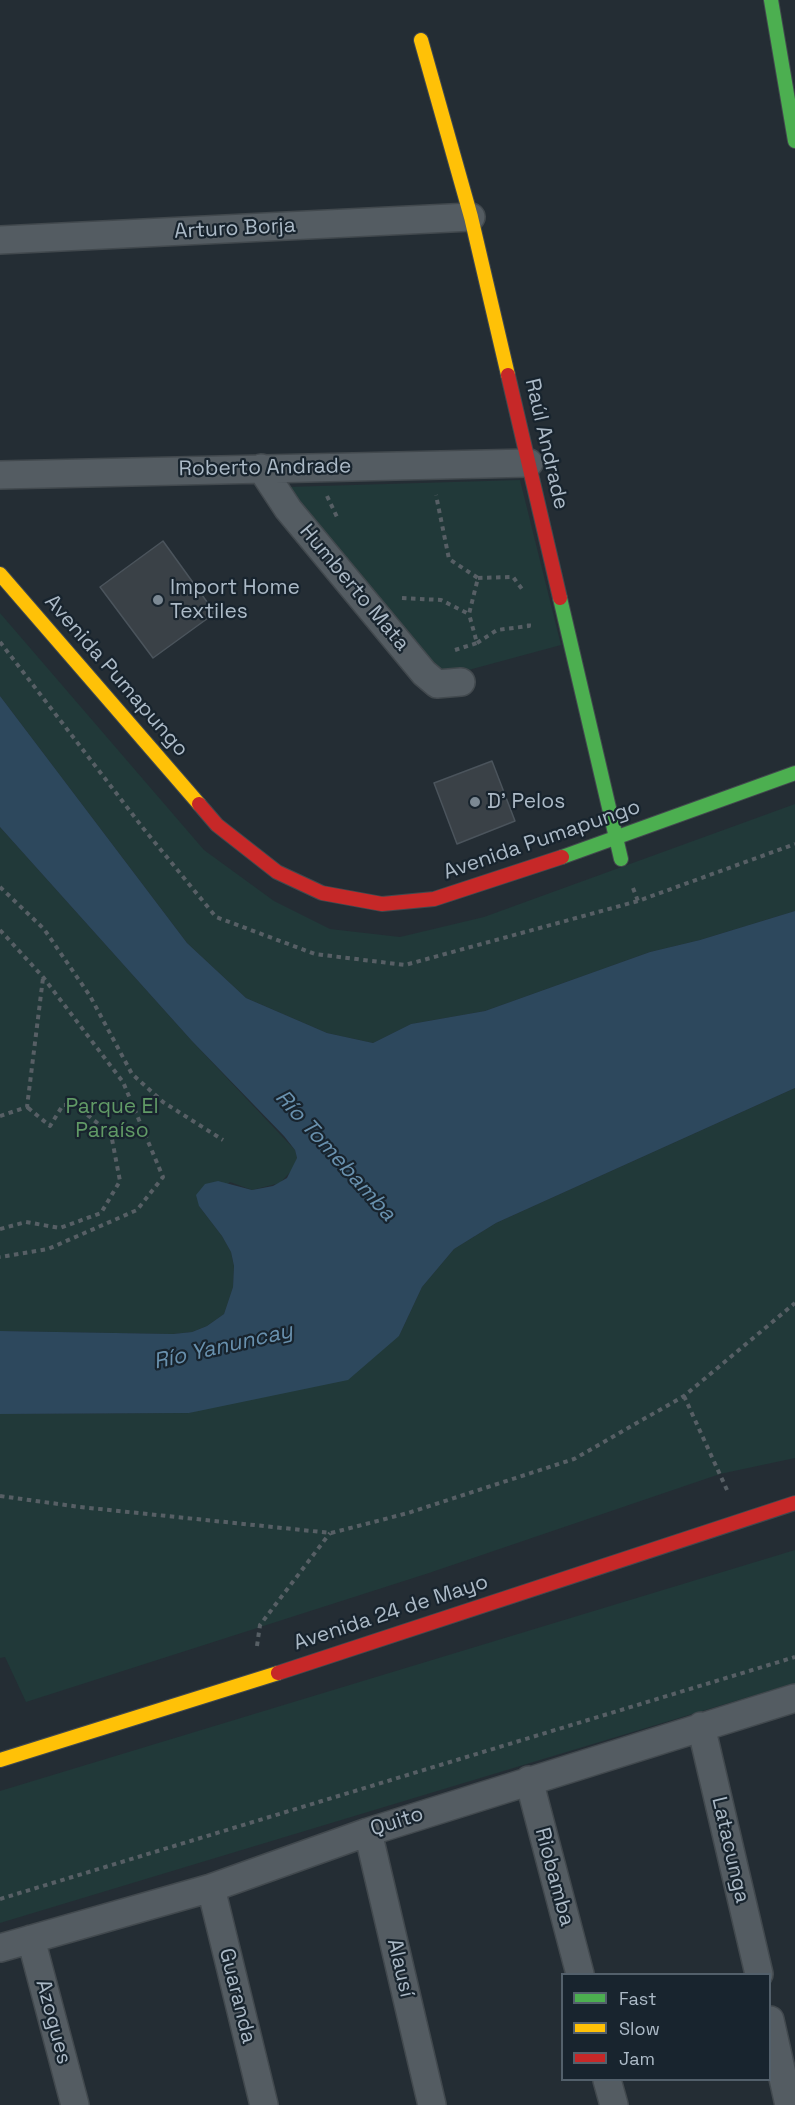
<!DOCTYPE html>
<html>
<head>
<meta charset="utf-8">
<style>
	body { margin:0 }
	#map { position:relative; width:795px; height:2105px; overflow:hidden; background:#242d34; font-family:"Space Grotesk",sans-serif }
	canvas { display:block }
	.legend { position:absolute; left:561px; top:1973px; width:210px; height:108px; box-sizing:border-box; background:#18242e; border:2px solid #53606b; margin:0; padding:8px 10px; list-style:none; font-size:18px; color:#acbac7 }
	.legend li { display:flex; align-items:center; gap:12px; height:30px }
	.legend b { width:30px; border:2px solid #53606b }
</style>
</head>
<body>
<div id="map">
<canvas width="795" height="2105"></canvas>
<ul class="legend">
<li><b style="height:8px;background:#4caf50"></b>Fast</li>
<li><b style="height:8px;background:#ffc107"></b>Slow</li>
<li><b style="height:8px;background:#c62828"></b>Jam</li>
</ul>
</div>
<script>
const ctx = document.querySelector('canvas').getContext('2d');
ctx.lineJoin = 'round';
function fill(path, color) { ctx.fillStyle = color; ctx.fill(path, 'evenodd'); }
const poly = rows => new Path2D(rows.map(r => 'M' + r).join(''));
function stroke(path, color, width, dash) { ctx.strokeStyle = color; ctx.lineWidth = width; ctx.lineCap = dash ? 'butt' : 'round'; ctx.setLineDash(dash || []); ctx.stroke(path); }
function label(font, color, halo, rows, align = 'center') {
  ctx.font = font + ' "Space Grotesk",sans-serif'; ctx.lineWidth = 4.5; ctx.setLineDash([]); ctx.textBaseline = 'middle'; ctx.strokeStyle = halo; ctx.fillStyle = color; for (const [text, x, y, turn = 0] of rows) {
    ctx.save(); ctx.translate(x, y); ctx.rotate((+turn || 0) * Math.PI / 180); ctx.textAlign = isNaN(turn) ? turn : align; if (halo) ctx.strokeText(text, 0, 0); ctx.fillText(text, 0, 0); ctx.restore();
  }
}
fill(poly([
	[520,480,561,645,439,678,287,487],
	[0,613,204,850,274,901,330,929,400,937,484,917,795,804,795,911,700,940,650,952,485,1011,411,1024,373,1043,327,1033,246,998,187,943,0,696],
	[0,827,192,1041,295,1150,297,1158,294,1168,280,1183,252,1190,230,1182,199,1206,222,1236,231,1252,234,1266,233,1287,224,1314,207,1326,192,1332,172,1334,0,1331],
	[795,1088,795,1458,720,1474,429,1573,26,1702,5,1657,0,1658,0,1414,189,1413,399,1336,422,1287,454,1249,496,1223],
	[795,1550,795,1683,0,1923,0,1791]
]), '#213939');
fill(poly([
	[0,696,187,943,246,998,327,1033,373,1043,411,1024,485,1011,650,952,700,940,795,911,795,1088,496,1223,454,1249,422,1287,399,1336,348,1380,189,1413,0,1414,0,1331,173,1334,192,1332,207,1326,224,1314,233,1287,234,1266,231,1252,222,1236,199,1206,196,1195,205,1184,218,1181,252,1190,273,1186,287,1178,297,1158,295,1150,284,1136,192,1041,0,827]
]), '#2d485d');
const building = poly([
	[163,541,215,613,153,658,100,587,163,541],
	[492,761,515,821,457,844,434,783,492,761]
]);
fill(building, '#3a4147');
stroke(building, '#4b545c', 1.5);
const street = poly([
	[0,240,471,217],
	[261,468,288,509,424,673,437,684,461,682],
	[0,475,529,463],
	[701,1726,759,1974],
	[529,1780,580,1974],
	[368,1832,432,2105],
	[211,1888,264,2105],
	[31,1939,75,2105],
	[0,1948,211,1888,368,1832,795,1698],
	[770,2020,789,2105],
	[607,2080,614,2105]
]);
const fast = poly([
	[771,0,795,141],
	[560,598,621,859],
	[562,857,795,773]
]);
const slow = poly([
	[421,40,471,217,508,375],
	[0,574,199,804],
	[0,1760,278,1673]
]);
const jam = poly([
	[508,375,560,598],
	[199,804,217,825,277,872,322,893,382,904,434,899,562,857],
	[278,1673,795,1503]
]);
stroke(street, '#42494e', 30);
stroke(fast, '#42494e', 16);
stroke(slow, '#42494e', 16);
stroke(jam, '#42494e', 16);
stroke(poly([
	[327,496,337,517],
	[478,578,513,577,522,589],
	[402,598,441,600,469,614,478,578,449,559,436,495],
	[0,642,143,828,216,917,315,954,405,965,638,901,795,844],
	[477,643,497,630,529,626,529,623],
	[455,650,477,643,469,614],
	[0,887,44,929,90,996,132,1074,163,1102,223,1140],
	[633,888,638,901],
	[0,930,43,977,123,1082,163,1177,137,1210,48,1249,0,1257],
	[0,1116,27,1107,43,978],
	[0,1229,26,1222,60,1228,101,1213,120,1181,111,1134,75,1105,63,1105,50,1126,27,1107],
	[684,1396,727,1490],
	[0,1496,80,1507,331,1533,408,1513,574,1459,684,1396,795,1303],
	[257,1646,260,1625,330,1533],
	[0,1899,795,1657]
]), '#575f65', 4, [4.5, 4.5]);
stroke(street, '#545c62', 27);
stroke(fast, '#4caf50', 14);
stroke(slow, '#ffc107', 14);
stroke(jam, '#c62828', 14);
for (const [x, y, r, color] of [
	[158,600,6,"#7c8994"],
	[475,802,6,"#7c8994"]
]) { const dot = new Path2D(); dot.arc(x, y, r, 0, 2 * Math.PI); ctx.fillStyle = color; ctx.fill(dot); stroke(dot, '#18242e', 2); }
label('21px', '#acbac7', '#18242e', [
	["Arturo Borja",235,229,-3],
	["Raúl Andrade",546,444,77],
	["Roberto Andrade",265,468,-1],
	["Humberto Mata",354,588,50],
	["Avenida Pumapungo",116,676,49],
	["Avenida Pumapungo",542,840,-19],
	["Avenida 24 de Mayo",391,1613,-18],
	["Quito",397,1822,-18],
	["Latacunga",730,1850,77],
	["Riobamba",554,1877,75],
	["Alausí",400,1968,77],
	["Guaranda",237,1996,76],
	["Azogues",53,2022,75]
]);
label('21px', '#acbac7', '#18242e', [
	["Import Home",170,588],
	["Textiles",170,612],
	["D' Pelos",487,802]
], 'left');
label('21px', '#619a66', '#18242e', [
	["Parque El",112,1107],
	["Paraíso",112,1131]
]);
label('italic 22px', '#6991ae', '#18242e', [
	["Río Tomebamba",335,1156,48],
	["Río Yanuncay",223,1347,-13]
]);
</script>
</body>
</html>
